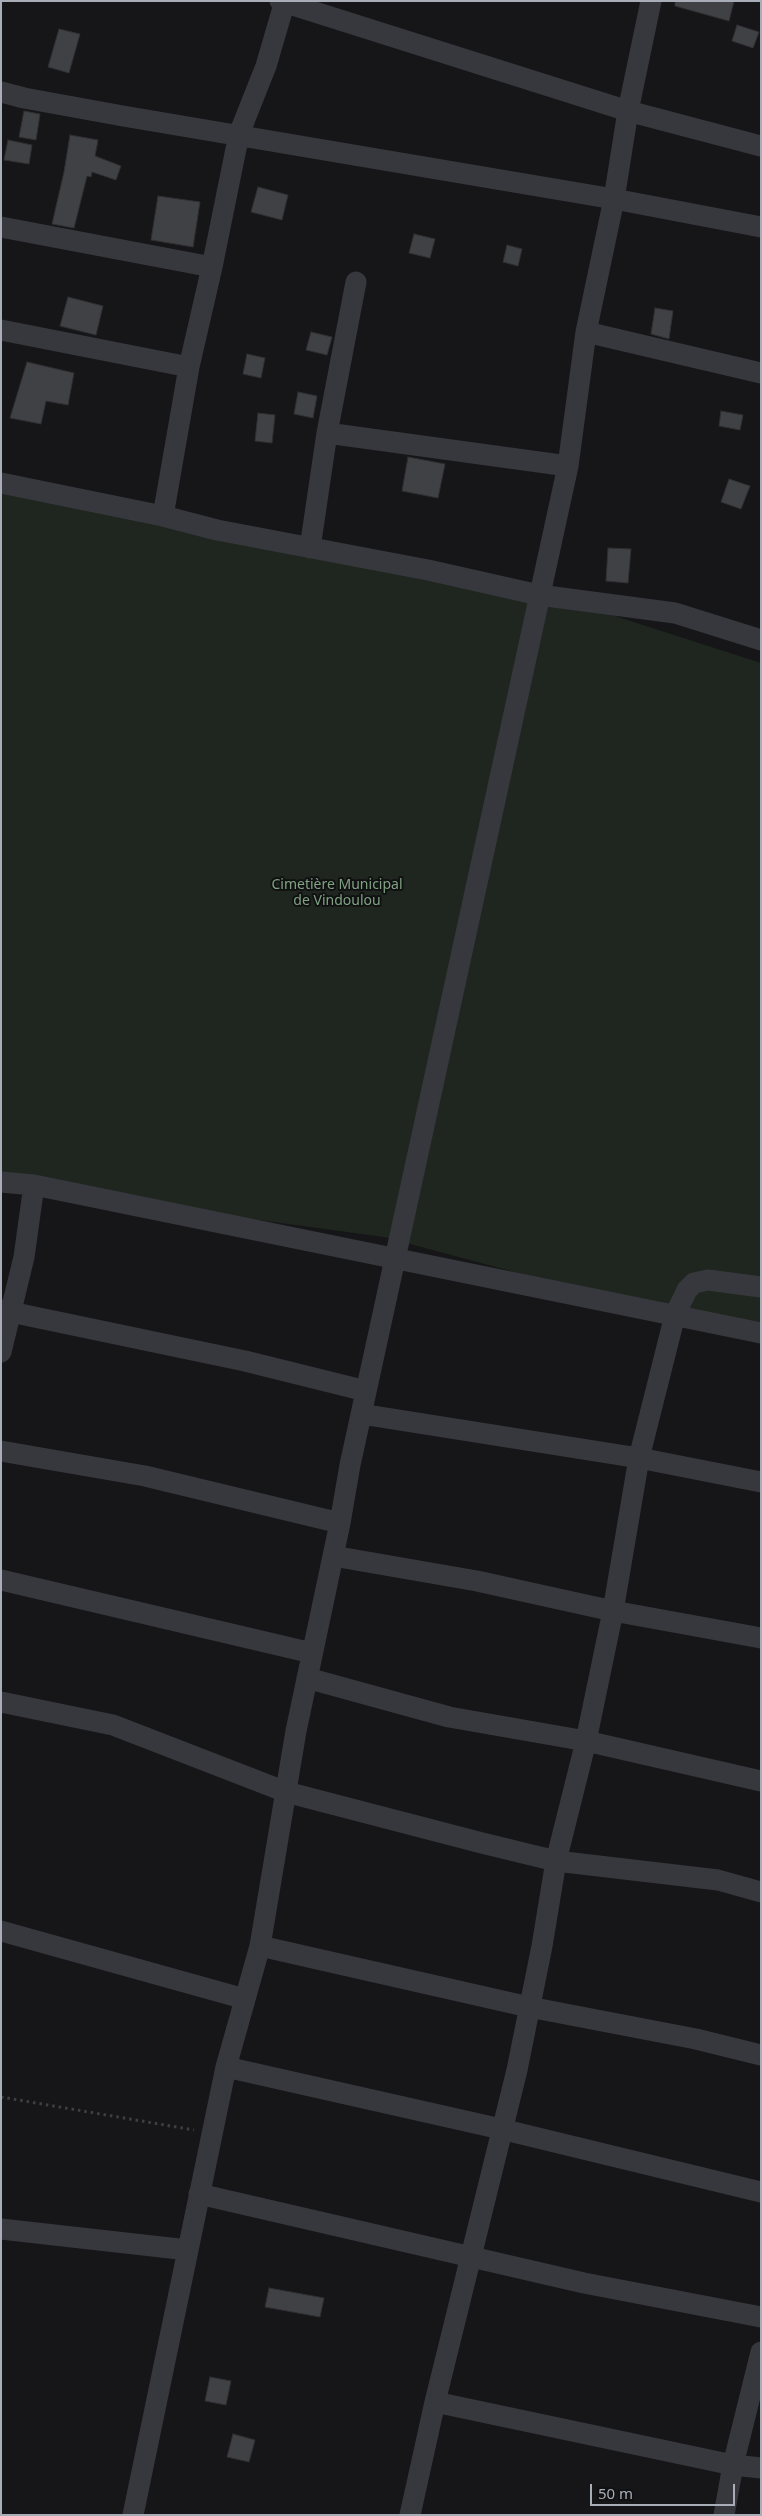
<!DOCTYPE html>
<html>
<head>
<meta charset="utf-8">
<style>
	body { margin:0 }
	#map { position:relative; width:762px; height:2516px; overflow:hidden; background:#161618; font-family:"Noto Sans",sans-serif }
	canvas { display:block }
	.frame { position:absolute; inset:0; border:2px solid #a8adb8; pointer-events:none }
	.scale { position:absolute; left:590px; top:2484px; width:145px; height:22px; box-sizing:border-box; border:2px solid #a8adb8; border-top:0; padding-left:6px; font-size:15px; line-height:18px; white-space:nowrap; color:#a8adb8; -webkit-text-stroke:4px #111113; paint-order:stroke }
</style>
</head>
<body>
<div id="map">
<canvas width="762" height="2516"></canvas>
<div class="frame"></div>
<div class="scale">50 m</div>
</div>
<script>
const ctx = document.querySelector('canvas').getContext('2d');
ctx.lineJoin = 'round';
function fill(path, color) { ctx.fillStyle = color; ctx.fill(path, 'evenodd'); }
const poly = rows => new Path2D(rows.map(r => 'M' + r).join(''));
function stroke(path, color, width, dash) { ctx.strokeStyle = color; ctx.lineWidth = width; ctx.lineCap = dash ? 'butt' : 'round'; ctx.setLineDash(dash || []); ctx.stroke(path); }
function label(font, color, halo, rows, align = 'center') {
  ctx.font = font + ' "Noto Sans",sans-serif'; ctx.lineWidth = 4; ctx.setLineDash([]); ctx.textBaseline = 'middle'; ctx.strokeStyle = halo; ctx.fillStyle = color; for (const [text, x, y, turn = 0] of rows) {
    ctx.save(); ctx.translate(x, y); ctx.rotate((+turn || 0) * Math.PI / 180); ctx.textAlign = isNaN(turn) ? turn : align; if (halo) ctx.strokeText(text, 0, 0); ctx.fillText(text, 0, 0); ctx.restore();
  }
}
fill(poly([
	[1,482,556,597,761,663,761,1329,675,1315,384,1237,1,1185]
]), '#1e261f');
const building = poly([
	[675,1,734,1,729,21,675,6,675,1],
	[737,25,759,32,753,48,732,41,737,25],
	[59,29,80,34,69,73,48,67,59,29],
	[24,111,40,114,36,140,19,137,24,111],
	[70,135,98,140,95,156,121,166,116,180,92,172,91,177,87,176,74,228,52,224,64,172,70,135],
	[8,140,32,145,29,164,4,160,8,140],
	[258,187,288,195,282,220,251,212,258,187],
	[158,196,200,202,193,247,151,240,158,196],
	[414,234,435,239,430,258,409,253,414,234],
	[507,245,522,249,518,266,503,262,507,245],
	[68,297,103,306,96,335,60,326,68,297],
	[655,308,673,311,669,339,651,334,655,308],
	[311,332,332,337,327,355,306,350,311,332],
	[247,354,265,358,261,378,243,374,247,354],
	[27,362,74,373,68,405,46,401,41,424,10,418,27,362],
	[298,392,317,396,313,418,294,414,298,392],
	[721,411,743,415,740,430,719,426,721,411],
	[258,413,275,415,272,443,255,441,258,413],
	[408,457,445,464,438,498,402,491,408,457],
	[729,479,750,486,741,509,721,502,729,479],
	[608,548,631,549,628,583,606,581,608,548],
	[269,2288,324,2298,320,2317,265,2307,269,2288],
	[210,2377,231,2381,226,2405,205,2401,210,2377],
	[233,2434,255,2440,249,2462,227,2457,233,2434]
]);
fill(building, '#404145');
stroke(building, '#303034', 1);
stroke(poly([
	[1,2097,194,2130]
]), '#3d3f44', 3, [2.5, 4]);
stroke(poly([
	[280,1,628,111,761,146],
	[1,92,24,98,123,116,614,199,761,227],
	[1,227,212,267],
	[1,330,189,367],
	[586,332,761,373],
	[327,433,568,466],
	[1,483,163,516,217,530,428,570,539,595,675,613,761,640],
	[163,516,189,367,212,267,239,134,266,66,285,1],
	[310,548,327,433,356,282],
	[1,1182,34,1185,761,1333],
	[1,1310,245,1361,366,1391],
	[1,1352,24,1257,34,1185],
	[361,1414,639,1458,761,1482],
	[1,1451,145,1476,340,1523],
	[333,1556,477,1581,613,1611,761,1638],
	[1,1580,312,1653],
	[307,1678,449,1717,586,1741,761,1781],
	[1,1702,113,1725,286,1792,482,1843,556,1861,718,1880,761,1892],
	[1,1931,245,1999],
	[260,1946,529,2007,696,2039,761,2055],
	[226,2067,501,2129,761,2192],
	[199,2194,584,2283,761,2317],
	[1,2229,188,2250],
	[435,2402,733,2465,761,2468],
	[133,2515,226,2067,260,1946,296,1731,340,1523,350,1465,568,466,586,332,614,199,628,111,651,1],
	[410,2515,435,2402,517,2070,542,1946,556,1861,586,1741,613,1611,639,1458,675,1315,687,1290,694,1283,708,1280,761,1287],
	[724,2515,733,2465,761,2352]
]), '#37383d', 21);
label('14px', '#7fa381', '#111113', [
	["Cimetière Municipal",337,885],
	["de Vindoulou",337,901]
]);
</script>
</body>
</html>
